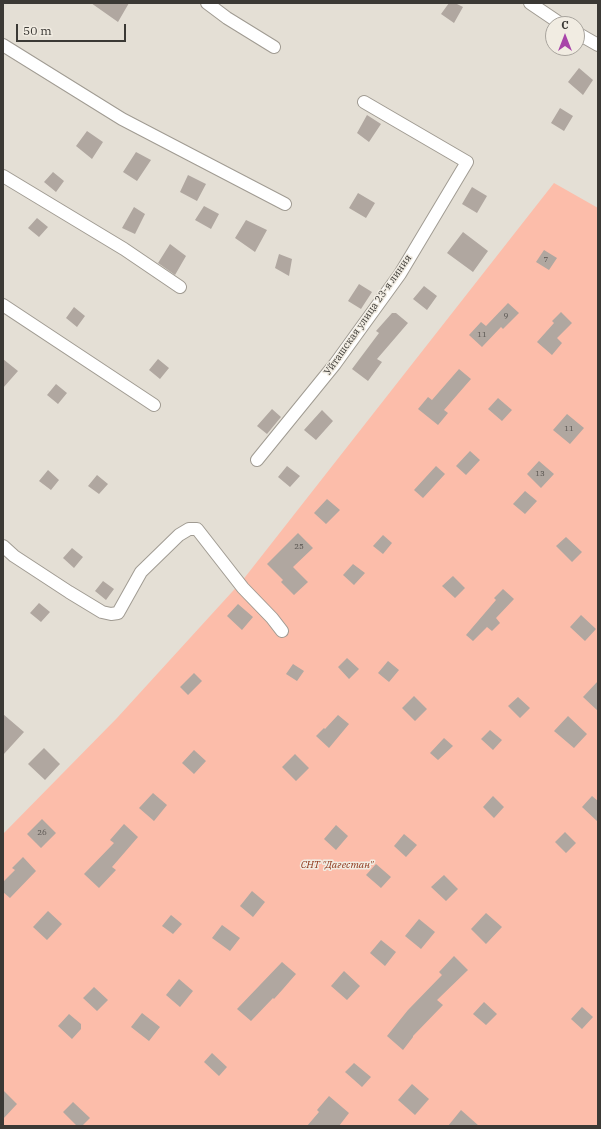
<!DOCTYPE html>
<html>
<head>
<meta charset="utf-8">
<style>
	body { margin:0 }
	#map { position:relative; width:601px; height:1129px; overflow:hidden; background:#e4dfd5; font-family:"IBM Plex Serif",serif }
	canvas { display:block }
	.frame { position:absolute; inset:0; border:4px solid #3b3935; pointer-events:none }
	.north { position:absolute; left:545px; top:16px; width:40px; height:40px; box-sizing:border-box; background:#f1ece2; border:1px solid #a8a49d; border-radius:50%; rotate:0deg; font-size:11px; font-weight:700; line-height:16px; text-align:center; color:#3b3935 }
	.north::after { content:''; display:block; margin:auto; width:14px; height:18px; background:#a844a9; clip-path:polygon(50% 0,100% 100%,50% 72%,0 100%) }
	.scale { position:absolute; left:16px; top:24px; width:110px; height:18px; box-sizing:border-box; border:2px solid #3b3935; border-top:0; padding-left:5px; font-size:12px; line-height:14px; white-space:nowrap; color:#3b3935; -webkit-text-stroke:3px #f1ece2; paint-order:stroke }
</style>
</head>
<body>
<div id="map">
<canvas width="601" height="1129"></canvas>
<div class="frame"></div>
<div class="north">С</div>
<div class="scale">50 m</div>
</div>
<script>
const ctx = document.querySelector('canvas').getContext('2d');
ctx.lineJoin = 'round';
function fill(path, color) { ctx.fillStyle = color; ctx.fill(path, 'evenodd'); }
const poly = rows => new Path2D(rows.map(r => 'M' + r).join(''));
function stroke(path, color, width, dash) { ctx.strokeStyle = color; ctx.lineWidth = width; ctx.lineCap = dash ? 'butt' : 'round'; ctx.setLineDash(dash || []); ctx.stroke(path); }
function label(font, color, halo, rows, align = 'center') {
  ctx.font = font + ' "IBM Plex Serif",serif'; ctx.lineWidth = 3; ctx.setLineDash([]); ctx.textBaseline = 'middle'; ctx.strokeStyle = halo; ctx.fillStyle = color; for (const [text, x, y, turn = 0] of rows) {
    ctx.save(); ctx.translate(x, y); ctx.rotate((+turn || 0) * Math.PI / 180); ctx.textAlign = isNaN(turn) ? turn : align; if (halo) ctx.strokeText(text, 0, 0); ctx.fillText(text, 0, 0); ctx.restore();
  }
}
fill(poly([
	[554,183,598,208,598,1126,3,1126,3,834,117,718,242,581]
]), '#fcbdaa');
fill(poly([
	[91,3,129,3,118,22],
	[449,3,455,3,463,7,454,23,441,14],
	[579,68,593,80,583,95,568,82],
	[560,108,573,116,564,131,551,123],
	[367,115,381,124,369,142,357,133],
	[87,131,103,142,92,159,76,146],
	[136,152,151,160,137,181,123,172],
	[53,172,64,181,56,192,44,182],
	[188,175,206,184,197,201,180,192],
	[472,187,487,196,477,213,462,204],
	[358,193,375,203,366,218,349,208],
	[204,206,219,214,211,229,195,220],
	[134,207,145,214,135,234,122,228],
	[37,218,48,227,39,237,28,228],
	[246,220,267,230,255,252,235,238],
	[463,232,488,251,473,272,447,253],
	[170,244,186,256,175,275,158,263],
	[544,250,557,258,549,270,536,262],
	[279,254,292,259,289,276,275,268],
	[359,284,372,292,361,309,348,301],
	[424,286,437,296,427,310,413,299],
	[508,303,519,313,503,329,501,327,482,347,469,335,481,322,486,326],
	[74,307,85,316,77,327,66,318],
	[561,312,572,323,557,338,562,343,552,355,537,342,554,323,552,321],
	[392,313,396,313,408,323,377,359,382,362,368,381,352,369,379,333,376,331],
	[3,359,18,371,3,388],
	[158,359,169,368,160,379,149,370],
	[459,369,471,379,444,410,448,413,438,425,418,409,428,397,432,400],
	[56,384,67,393,58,404,47,395],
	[498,398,512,410,502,421,488,409],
	[272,409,281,417,267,434,257,426],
	[322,410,333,421,316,440,304,430],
	[567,414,584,428,570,444,553,430],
	[470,451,480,460,466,475,456,466],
	[539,461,554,474,541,488,527,474],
	[287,466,300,476,290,487,278,477],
	[436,466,445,474,423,498,414,490],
	[48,470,59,480,51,490,39,481],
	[97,475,108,484,99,494,88,486],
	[525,491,537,501,525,514,513,504],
	[327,499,340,510,326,524,314,513],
	[298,533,313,548,293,567,308,582,294,595,281,582,283,580,267,564],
	[383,535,392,543,383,554,373,546],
	[566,537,582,552,572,562,556,546],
	[72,548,83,557,74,568,63,558],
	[353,564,365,573,354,585,343,575],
	[453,576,465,588,455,598,442,586],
	[103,581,114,589,106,600,95,591],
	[503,589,514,599,496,618,500,623,492,631,487,627,473,641,466,635,496,600,494,598],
	[39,603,50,612,41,622,30,613],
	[238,604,253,617,242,630,227,616],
	[581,615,596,629,585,641,570,627],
	[347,658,359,669,349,679,338,667],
	[388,661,399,670,389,682,378,673],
	[293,664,304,671,297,681,286,674],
	[194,673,202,681,188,695,180,687],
	[598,681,598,711,583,697],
	[414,696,427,709,415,721,402,708],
	[518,697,530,708,520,718,508,706],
	[3,714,24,732,3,755],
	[338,715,349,724,329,748,316,736,324,728,325,729],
	[568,716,587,734,574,748,554,731],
	[490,730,502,740,493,750,481,739],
	[444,738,453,746,438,760,430,753],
	[44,748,60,764,45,780,28,764],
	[194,750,206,761,194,774,182,763],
	[295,754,309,768,296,781,282,767],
	[153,793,167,805,154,821,139,808],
	[493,796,504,807,494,818,483,807],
	[592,796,598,801,598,822,582,807],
	[42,819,56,833,41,848,27,834],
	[124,824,138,837,112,867,116,870,99,888,84,874,114,843,110,840],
	[336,825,348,836,336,850,324,839],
	[565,832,576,843,566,853,555,842],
	[404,834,417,845,406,857,394,846],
	[23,857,36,871,10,898,3,892,3,882,15,870,12,868],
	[376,864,391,877,381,888,366,875],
	[444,875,458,889,446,901,431,887],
	[252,891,265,902,253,917,240,906],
	[48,911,62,924,47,940,33,927],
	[486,913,502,927,486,944,471,929],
	[171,915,182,924,173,934,162,926],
	[419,919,435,932,421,949,405,936],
	[222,925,240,938,230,951,212,938],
	[381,940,396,952,385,966,370,953],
	[454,956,468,970,437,1000,443,1005,413,1036,413,1037,403,1050,387,1036,408,1010,442,975,439,972],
	[282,962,296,974,283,989,274,999,273,998,251,1021,237,1009],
	[344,971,360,986,347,1000,331,986],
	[179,979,193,991,180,1007,166,995],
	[94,987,108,1000,97,1011,83,998],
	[484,1002,497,1014,486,1025,473,1014],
	[582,1007,593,1017,582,1029,571,1019],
	[142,1013,160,1027,149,1041,131,1027],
	[69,1014,81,1024,81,1029,72,1039,58,1026],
	[212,1053,227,1067,219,1076,204,1062],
	[354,1063,371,1077,362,1087,345,1072],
	[412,1084,429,1099,415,1115,398,1100],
	[3,1090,17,1104,3,1119],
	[329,1096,349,1113,339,1126,307,1126,319,1112,317,1110],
	[73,1102,90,1118,82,1126,77,1126,63,1112],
	[461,1110,479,1126,448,1126]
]), '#b0a7a0');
const minor = poly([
	[207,3,227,18,274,47],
	[530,3,561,24],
	[577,33,598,45],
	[3,45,122,119,285,204],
	[3,176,124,249,180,287],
	[3,305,154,405],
	[257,460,335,364,400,274,467,162,364,102],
	[3,546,14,556,69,592,102,612,111,614,118,613,141,572,179,535,189,529,197,529,243,588,272,618,282,631]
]);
stroke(minor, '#a09b92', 14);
stroke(minor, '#fff', 12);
label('8px', '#585450', null, [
	["7",546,260],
	["9",506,316],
	["11",482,335],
	["11",569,429],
	["13",540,474],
	["25",299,547],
	["26",42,833]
]);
label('10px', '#3b3935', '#f1ece2', [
	["Уйташская улица 23-я линия",368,315,-55]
]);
label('italic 10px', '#8c3417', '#f1ece2', [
	["СНТ \"Дагестан\"",337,865]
]);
</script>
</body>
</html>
